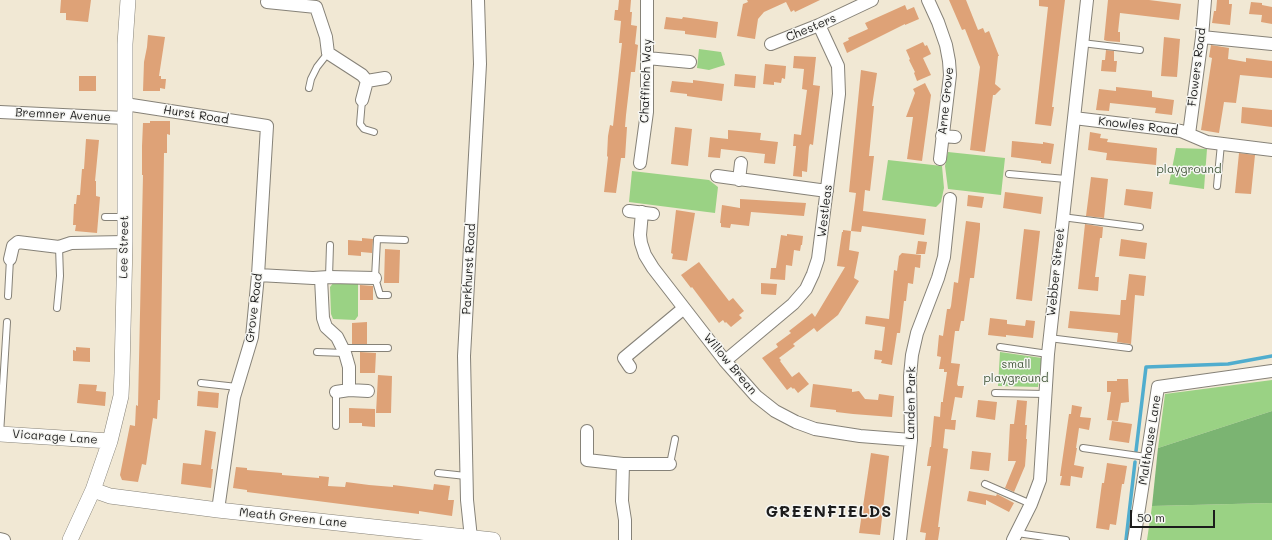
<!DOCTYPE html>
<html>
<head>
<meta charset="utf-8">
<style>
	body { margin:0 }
	#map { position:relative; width:1272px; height:540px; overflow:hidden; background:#f1e8d4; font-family:Mali,sans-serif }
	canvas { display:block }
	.scale { position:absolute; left:1130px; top:510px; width:85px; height:18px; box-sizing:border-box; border:2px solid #1c1c1c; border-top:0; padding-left:5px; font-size:12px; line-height:14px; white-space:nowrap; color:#1c1c1c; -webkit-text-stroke:3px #f6f6f2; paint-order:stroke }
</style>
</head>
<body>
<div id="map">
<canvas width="1272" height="540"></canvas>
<div class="scale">50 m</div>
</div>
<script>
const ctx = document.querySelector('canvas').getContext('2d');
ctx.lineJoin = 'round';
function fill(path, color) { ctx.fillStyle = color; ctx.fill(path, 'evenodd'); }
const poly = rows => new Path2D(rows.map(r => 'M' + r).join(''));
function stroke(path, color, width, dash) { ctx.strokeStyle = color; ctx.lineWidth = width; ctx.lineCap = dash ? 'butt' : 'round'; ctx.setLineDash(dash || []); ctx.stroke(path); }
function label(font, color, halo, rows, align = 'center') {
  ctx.font = font + ' Mali,sans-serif'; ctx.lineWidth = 3; ctx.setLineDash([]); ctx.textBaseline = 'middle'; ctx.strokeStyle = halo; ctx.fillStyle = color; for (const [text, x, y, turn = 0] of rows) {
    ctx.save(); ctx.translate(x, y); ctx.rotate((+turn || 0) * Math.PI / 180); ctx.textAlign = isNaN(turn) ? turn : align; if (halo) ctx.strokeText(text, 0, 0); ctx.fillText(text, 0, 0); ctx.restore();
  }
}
fill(poly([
	[699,49,721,52,725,65,709,70,697,68],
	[1176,148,1207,149,1204,189,1169,184],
	[948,152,1005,158,1001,195,948,189,945,166],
	[888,160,942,166,944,188,941,202,936,207,882,200],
	[632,171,709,180,718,187,715,213,629,202],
	[334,282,358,283,358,316,355,320,333,319,331,314,330,287],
	[1000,352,1042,358,1038,387,998,386],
	[1272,380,1272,411,1158,448,1165,394],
	[1272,503,1272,540,1147,540,1152,506]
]), '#9ad284');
fill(poly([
	[1272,411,1272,503,1152,506,1158,448]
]), '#7bb472');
stroke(poly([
	[1136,451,1146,367,1228,364,1272,356],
	[1126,540,1135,462]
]), '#50adce', 3.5);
fill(poly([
	[61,0,91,0,88,22,66,20,66,13,60,13],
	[619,0,631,0,630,12,632,12,631,25,637,26,635,44,638,45,635,72,631,72,626,115,625,127,627,127,625,158,621,158,616,193,604,192,608,157,607,156,608,136,610,125,613,126,622,43,619,43,621,21,614,20,615,10,618,10],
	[747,0,820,0,795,12,794,10,791,12,786,2,764,12,758,19,755,39,737,36,743,4,748,2],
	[949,0,966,0,978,30,983,28,985,33,989,31,999,56,998,56,995,84,1001,89,995,95,993,95,985,152,970,150,980,67,965,29,962,30],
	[1039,0,1065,0,1052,107,1054,107,1051,126,1035,124,1048,7,1039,6],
	[1108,0,1149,0,1181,4,1179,20,1120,13,1118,32,1120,32,1120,42,1107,41,1104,40],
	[1217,0,1229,0,1229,4,1232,4,1230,25,1212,23,1214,11,1216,11],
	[1251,2,1262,3,1262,5,1272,7,1272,24,1261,22,1262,15,1249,14],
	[905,5,907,10,914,7,919,19,905,25,905,24,847,53,843,43,849,40,848,38,868,29,865,23],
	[666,17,682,19,683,17,718,22,716,38,685,34,685,31,664,29],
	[148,35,165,37,159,76,161,76,161,79,166,79,165,89,160,88,160,91,143,91,144,62,147,47],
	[1164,37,1180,39,1177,77,1161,76],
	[923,42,925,46,927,45,931,54,923,58,931,75,917,81,914,73,915,72,909,60,910,59,906,50],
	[1211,45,1229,48,1228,59,1246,62,1246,58,1272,61,1272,78,1240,75,1236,103,1224,102,1219,133,1201,130,1212,58,1209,57],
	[1106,50,1114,51,1114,61,1117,61,1116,72,1101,71,1102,60,1105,60],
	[794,56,816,57,813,85,820,86,813,145,810,144,809,147,807,172,802,171,802,177,793,176,796,146,793,146,794,134,801,135,807,90,802,89,804,69,793,68],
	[765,64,786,66,785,79,782,78,781,83,774,82,774,85,763,84],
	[861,70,877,73,872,106,874,106,869,156,874,156,870,191,865,190,863,211,926,219,924,235,862,226,861,232,851,231,856,193,849,192],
	[735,74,756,76,755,88,734,86],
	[79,76,96,76,96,91,79,91],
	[693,80,724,84,722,101,687,96,687,94,670,92,672,81,693,83],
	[925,83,931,95,922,161,907,159,913,117,906,117,915,93,913,89],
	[1116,87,1152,91,1152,97,1174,100,1172,115,1155,113,1156,108,1110,103,1109,111,1096,110,1099,89,1116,91],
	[1242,107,1272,110,1272,127,1241,123],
	[150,121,170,121,170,135,167,134,167,153,164,153,160,400,158,400,157,419,153,418,146,465,142,464,138,482,122,480,120,475,130,425,135,426,136,405,138,406,143,175,142,175,142,146,143,123,150,123],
	[675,127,692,129,688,166,671,164],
	[728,130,761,133,760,140,778,142,775,164,764,163,765,154,721,149,720,158,708,157,710,137,728,139],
	[1090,132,1101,134,1100,138,1108,139,1107,142,1157,148,1156,165,1106,160,1107,153,1088,150],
	[86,139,99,140,95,181,96,181,96,196,100,197,97,233,75,231,76,225,73,225,74,204,76,204,77,195,80,195,82,169,84,169],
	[1012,141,1043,144,1043,142,1054,144,1051,164,1041,163,1041,161,1011,157],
	[1239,153,1255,155,1251,194,1235,193],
	[1091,177,1108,179,1104,218,1086,216],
	[1126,189,1153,192,1151,209,1124,205],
	[1005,192,1043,197,1041,214,1003,208],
	[968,195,984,197,982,208,967,206],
	[740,199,806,203,804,216,751,212,749,226,731,224,730,228,721,227,721,223,720,223,722,205,740,208],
	[676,210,695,213,687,261,672,259,673,254,671,253],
	[966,221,980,223,980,229,974,278,970,278,964,321,961,321,959,331,955,331,951,363,960,364,957,384,958,386,964,386,962,398,955,397,951,420,956,420,955,430,945,429,943,448,948,449,938,527,940,527,938,540,925,540,926,533,920,532,931,466,927,466,930,447,931,447,934,416,940,417,941,402,943,402,943,400,947,372,944,372,944,369,939,369,941,357,937,356,939,335,943,336,947,309,950,309,951,306,954,282,958,283],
	[1085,224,1103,227,1102,238,1100,238,1095,277,1099,277,1098,291,1078,289],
	[1024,229,1040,231,1032,301,1016,299],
	[843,230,851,231,849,250,859,252,854,278,859,281,838,315,817,332,814,328,793,344,795,346,779,358,781,360,780,361,792,377,799,372,809,384,798,393,794,388,793,389,791,387,787,390,762,358,778,347,776,344,791,333,789,331,812,313,815,317,845,267,837,266,842,232,843,232],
	[787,234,803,236,802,245,801,245,800,251,794,250,792,266,786,265,785,280,770,279,771,268,776,268,781,235,787,236],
	[362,238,373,239,372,253,361,252,361,256,348,255,348,240,362,241],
	[1121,239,1147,243,1145,259,1119,256],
	[918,241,927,242,925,254,916,254],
	[385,249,400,250,399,283,384,283],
	[902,253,921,255,920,268,915,267,913,284,908,283,906,301,904,301,900,333,897,333,892,365,881,363,882,360,874,359,875,350,882,351,885,327,865,324,866,316,889,319,894,270,897,271,899,256],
	[699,262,729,301,733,298,744,311,739,315,742,318,731,327,726,322,725,323,723,320,719,323,692,287,691,288,681,275],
	[1129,274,1146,276,1144,296,1135,295,1131,344,1117,342,1118,333,1068,328,1070,311,1120,315,1121,300,1126,300],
	[761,283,777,284,776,295,761,294],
	[360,285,373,286,373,300,360,300],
	[990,318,1007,320,1007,324,1025,326,1026,320,1035,321,1033,338,1006,335,1006,337,988,335],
	[367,322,367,344,352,344,352,323],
	[76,347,90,348,90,362,73,361,73,350,76,351],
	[360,352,376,353,375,373,360,373],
	[378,375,392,376,391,413,376,413],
	[1117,379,1128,379,1129,402,1121,403,1118,421,1107,420,1111,392,1107,392,1107,381,1117,381],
	[79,384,97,385,96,391,106,392,105,406,77,403],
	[813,384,852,389,852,392,859,391,865,399,878,400,879,394,893,396,894,396,892,417,853,414,836,412,836,410,810,407],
	[198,391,219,393,218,408,197,406],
	[978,400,997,402,995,420,976,417],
	[1017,400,1027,401,1025,425,1027,425,1026,439,1027,439,1025,466,1014,492,1005,488,1016,461,1008,461,1010,424,1014,424],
	[1072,405,1082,407,1080,417,1091,418,1089,430,1079,428,1076,448,1077,448,1074,465,1084,467,1082,478,1071,476,1070,486,1060,485,1062,476,1060,476,1069,414,1071,414],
	[349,408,375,409,375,427,362,426,362,423,349,423],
	[1112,421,1132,424,1129,443,1109,440],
	[205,430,216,432,211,469,213,469,211,488,181,484,183,463,201,465],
	[972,451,991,453,989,471,970,469],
	[871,453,889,456,880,535,859,533],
	[1107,463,1127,466,1124,484,1122,484,1116,525,1110,524,1109,530,1096,528,1102,483,1104,483],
	[236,467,247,468,247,470,282,473,282,475,319,478,319,476,329,477,328,486,345,487,346,482,369,485,393,487,393,485,433,490,434,484,450,486,448,500,454,500,452,516,419,511,419,514,247,492,247,490,233,488],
	[969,491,996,496,997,494,1014,503,1009,512,986,500,986,505,967,501]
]), '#dea277');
const service = poly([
	[1082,43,1140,50],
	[309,88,311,79,317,67,328,53],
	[362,100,360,124,364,129,374,132],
	[1009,174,1066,179],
	[1217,186,1221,144],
	[105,217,125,217],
	[1062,217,1140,227],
	[329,277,330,245],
	[388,295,380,295,375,278,377,239,405,240],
	[8,296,10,259],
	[57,308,60,276,59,247],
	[1049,338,1129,348],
	[1000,347,1048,354],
	[343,348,388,348],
	[317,352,345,353],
	[201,383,237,387],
	[995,393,1045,394],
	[336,426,336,392],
	[0,434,7,322],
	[1083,448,1146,457],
	[670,464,675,439],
	[438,473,466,476],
	[985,484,1031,504],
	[1017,533,1066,540]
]);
const minor = poly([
	[928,0,938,22,946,45,949,61,950,75,940,159],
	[267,2,316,7],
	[316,7,326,37,328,53,362,75,367,81,362,100],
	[1202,37,1272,44],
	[771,44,819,25,872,0],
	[647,58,690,62],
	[367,81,385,78],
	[125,104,267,126,258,275,252,337,234,397,218,510],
	[0,112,125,118],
	[1074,118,1181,131,1207,142,1272,150],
	[1189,134,1202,37,1205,0],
	[942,136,955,137],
	[640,163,647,112,647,0],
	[717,176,827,191],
	[739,180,741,163],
	[629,211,653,214],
	[642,212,640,235,641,243,645,255,653,268,725,361,756,396,775,411,796,422,815,429,860,436,911,440],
	[10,259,13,246,18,242,59,247,71,243,125,242],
	[258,275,313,278,329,277,375,278],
	[321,278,323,318,326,327,337,337,345,353,349,367,349,390],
	[725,361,793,304,806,289,813,274,818,259,839,94,838,66,819,25],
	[630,367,624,358,684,308],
	[336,392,349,390,368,391],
	[587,431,587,460,623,464,670,464],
	[623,464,622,501,625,520,625,540],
	[471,538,467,500,464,356,480,64,478,0],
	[0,539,4,540],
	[900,540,911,440,910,376,912,355,917,333,938,278,944,257,950,199],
	[1013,540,1031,504,1040,480,1048,354,1087,0],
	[1134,540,1158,387,1272,371]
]);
const tertiary = poly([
	[0,434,110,441],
	[93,490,110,496,218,510,493,540],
	[70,540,93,490,110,441,121,396,122,373,125,242,125,44,128,0]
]);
stroke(service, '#868278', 8);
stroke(minor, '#868278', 14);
stroke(tertiary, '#868278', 16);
stroke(service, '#fff', 6);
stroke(minor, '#fff', 12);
stroke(tertiary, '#fff', 15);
label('12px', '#1c1c1c', '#f6f6f2', [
	["Chesters",811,28,-23],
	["Flowers Road",1197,67,-83],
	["Chaffinch Way",646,81,-88],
	["Arne Grove",946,101,-84],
	["Bremner Avenue",63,115,3],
	["Hurst Road",196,115,9],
	["Knowles Road",1138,126,7],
	["Westleas",825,211,-83],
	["Lee Street",124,247,-89],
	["Parkhurst Road",469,269,-87],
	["Webber Street",1056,272,-84],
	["Grove Road",254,308,-83],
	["Willow Brean",730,364,50],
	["Landen Park",911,403,-89],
	["Vicarage Lane",55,437,4],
	["Malthouse Lane",1150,440,-81],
	["Meath Green Lane",293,518,6]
]);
label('12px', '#485c40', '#f6f6f2', [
	["playground",1189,169],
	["small",1016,364],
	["playground",1016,378]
]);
ctx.letterSpacing = '1px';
label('bold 16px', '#1c1c1c', '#f6f6f2', [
	["GREENFIELDS",829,512]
]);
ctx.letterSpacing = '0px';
</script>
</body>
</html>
